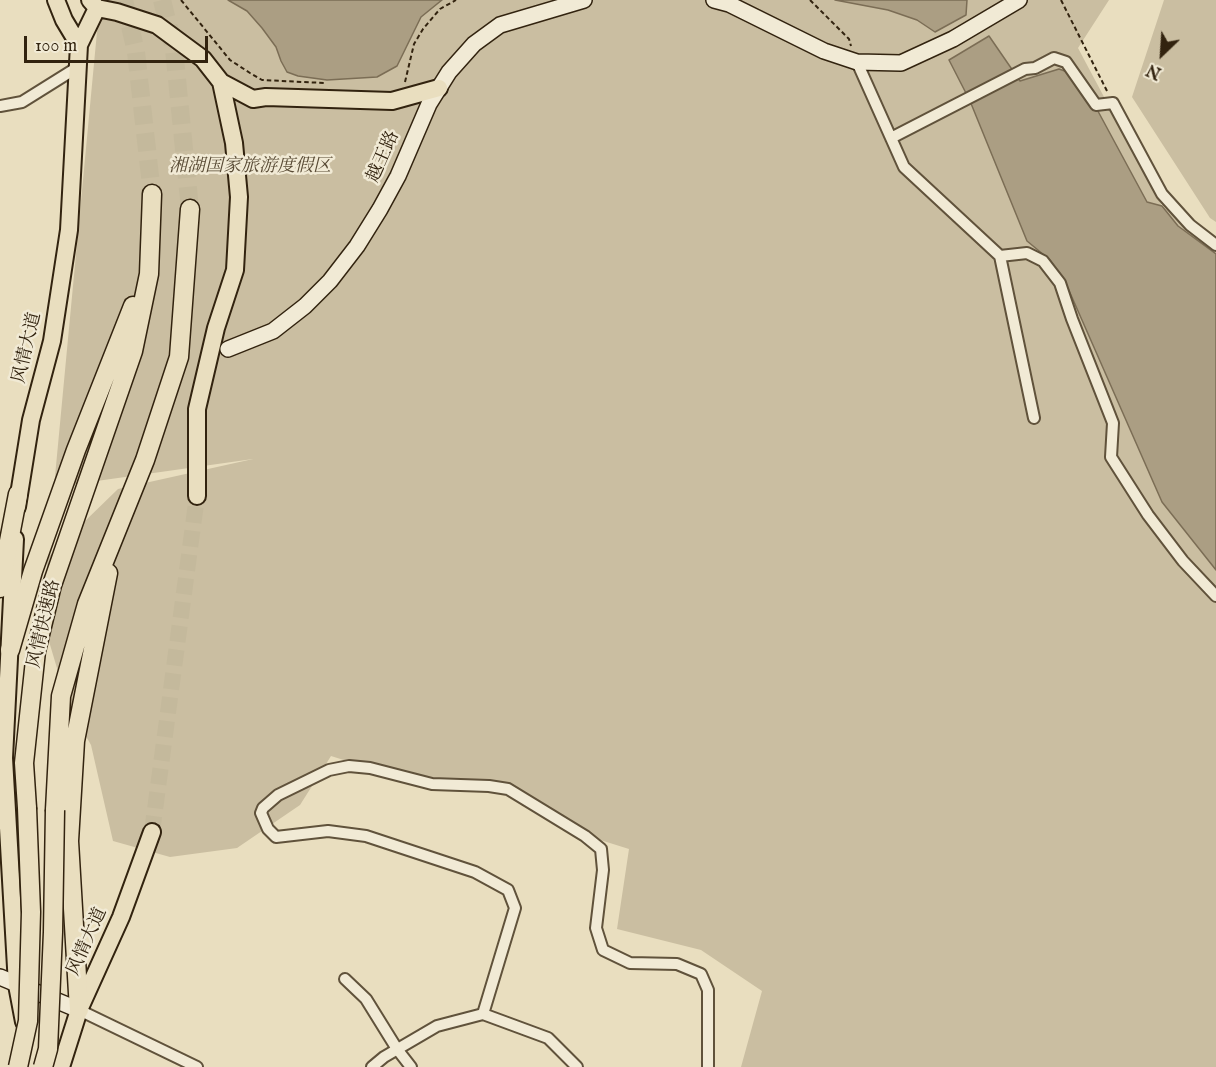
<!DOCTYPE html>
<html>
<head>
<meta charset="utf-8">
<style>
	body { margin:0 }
	#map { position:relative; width:1216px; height:1067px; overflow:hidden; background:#e9debf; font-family:"IM FELL English",serif }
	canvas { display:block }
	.north { position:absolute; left:1132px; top:24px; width:60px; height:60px; -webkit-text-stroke:4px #f1ead5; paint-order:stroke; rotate:205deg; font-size:16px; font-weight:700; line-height:24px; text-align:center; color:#32230f }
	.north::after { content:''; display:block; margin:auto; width:21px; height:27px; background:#32230f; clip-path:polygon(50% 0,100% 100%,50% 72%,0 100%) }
	.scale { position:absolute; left:24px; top:36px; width:184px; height:27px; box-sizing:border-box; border:3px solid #32230f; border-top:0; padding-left:8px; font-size:18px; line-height:21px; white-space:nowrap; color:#32230f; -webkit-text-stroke:4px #f1ead5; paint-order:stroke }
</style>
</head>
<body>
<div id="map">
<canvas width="1216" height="1067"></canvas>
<div class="north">N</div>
<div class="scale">100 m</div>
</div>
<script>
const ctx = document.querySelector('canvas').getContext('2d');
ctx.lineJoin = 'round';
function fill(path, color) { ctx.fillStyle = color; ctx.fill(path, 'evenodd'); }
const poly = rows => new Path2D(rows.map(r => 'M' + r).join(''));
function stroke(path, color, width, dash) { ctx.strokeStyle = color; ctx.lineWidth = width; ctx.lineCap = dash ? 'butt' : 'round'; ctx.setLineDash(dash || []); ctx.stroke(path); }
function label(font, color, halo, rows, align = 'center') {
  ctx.font = font + ' "IM FELL English","Noto Serif SC",serif'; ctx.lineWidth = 5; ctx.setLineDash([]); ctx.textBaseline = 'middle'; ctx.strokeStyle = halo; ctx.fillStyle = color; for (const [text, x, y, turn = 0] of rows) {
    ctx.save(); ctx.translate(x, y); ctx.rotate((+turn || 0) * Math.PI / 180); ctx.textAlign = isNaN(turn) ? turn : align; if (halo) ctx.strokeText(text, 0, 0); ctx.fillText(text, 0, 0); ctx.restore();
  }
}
fill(poly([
	[100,0,1109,0,1078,48,1162,206,1216,251,1216,1067,741,1067,762,991,701,950,617,929,629,849,578,833,508,784,433,788,331,756,300,805,237,848,170,857,113,841,91,745,68,705,48,638,47,558,118,489,253,459,54,487],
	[1164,0,1216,0,1216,222,1210,218,1132,97]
]), '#cabea1');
const water = poly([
	[228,0,442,0,421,17,397,66,377,77,327,80,298,76,287,72,281,61,276,47,262,28,247,11,228,0],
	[835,0,967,0,966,15,935,32,917,20,888,10,835,0],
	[989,36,1020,81,1059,69,1079,76,1147,202,1162,206,1178,226,1216,254,1216,570,1162,502,1067,286,1050,260,1027,241,970,101,949,60,989,36]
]);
fill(water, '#ab9e83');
stroke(water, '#7b6d55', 1.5);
stroke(poly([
	[152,832,197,496]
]), '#c4b99c', 16, [16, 8]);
stroke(poly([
	[124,0,136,52,152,194],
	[162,0,174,49,190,209]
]), '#c4b99c', 18, [18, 9]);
const minor = poly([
	[857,62,904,167,1000,256,1034,418],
	[0,106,22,102,78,67],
	[891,138,1025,69,1035,68,1054,58,1066,62,1096,105,1113,103,1162,194,1190,225,1216,245],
	[1000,256,1027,253,1043,261,1060,283,1072,319,1113,423,1111,457,1148,515,1183,561,1216,596],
	[345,979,366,999,397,1049,411,1067],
	[79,1010,197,1067],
	[483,1014,515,908,508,890,475,872,366,836,328,831,276,837,268,829,261,813,263,808,278,795,329,770,349,766,370,768,432,784,489,786,508,789,585,836,601,849,603,870,596,928,603,950,630,963,677,964,701,974,708,990,708,1067],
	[372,1067,384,1057,437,1026,483,1014,548,1038,577,1067]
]);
const secondary = poly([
	[714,0,729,4,824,51,857,62,901,63,953,39,1019,0],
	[228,349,273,331,305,306,330,281,357,246,380,209,398,176,429,104,449,72,474,44,500,25,584,0],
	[0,977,79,1010]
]);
const primary = poly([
	[90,0,97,8,117,12,157,25,203,59,221,82,234,143,239,197,235,270,216,328,197,409,197,496],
	[79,45,97,8],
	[221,82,253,99,266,97,392,101,439,88],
	[17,507,31,420,52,341,69,230,79,45,64,20,56,0],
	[15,539,4,758,17,985,24,1022],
	[61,1067,79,1010,121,917,152,832]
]);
const trunk = poly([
	[0,588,18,494],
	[10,650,33,571,76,450,133,306],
	[27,808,24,763,36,651,52,585,133,351,149,274,152,194],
	[55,810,61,696,87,604,145,460,179,357,190,209],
	[79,1010,69,841,75,741,108,573]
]);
stroke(minor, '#60523b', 14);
stroke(secondary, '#32230f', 18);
stroke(primary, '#32230f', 20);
stroke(trunk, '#32230f', 21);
stroke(poly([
	[181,0,230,60,250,73,262,80,324,83],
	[810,0,849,39,851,46],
	[1061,0,1108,93],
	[405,82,414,44,423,29,440,9,456,0]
]), '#32230f', 2, [4.5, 3]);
stroke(minor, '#f1ead5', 10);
stroke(secondary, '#f1ead5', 15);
stroke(primary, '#e9debf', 16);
stroke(trunk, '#e9debf', 18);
const trunkBridge = poly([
	[18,1067,28,1021,31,912,27,808],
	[43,1067,48,1049,53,932,55,810]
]);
stroke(trunkBridge, '#32230f', 21, []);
stroke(trunkBridge, '#e9debf', 18);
label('18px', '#32230f', '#f1ead5', [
	["越王路",384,157,-66],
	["风情大道",28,348,-77],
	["风情快速路",45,624,-77],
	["风情大道",88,942,-66]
]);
label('italic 18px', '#584a34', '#f1ead5', [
	["湘湖国家旅游度假区",250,167]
]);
</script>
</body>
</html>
